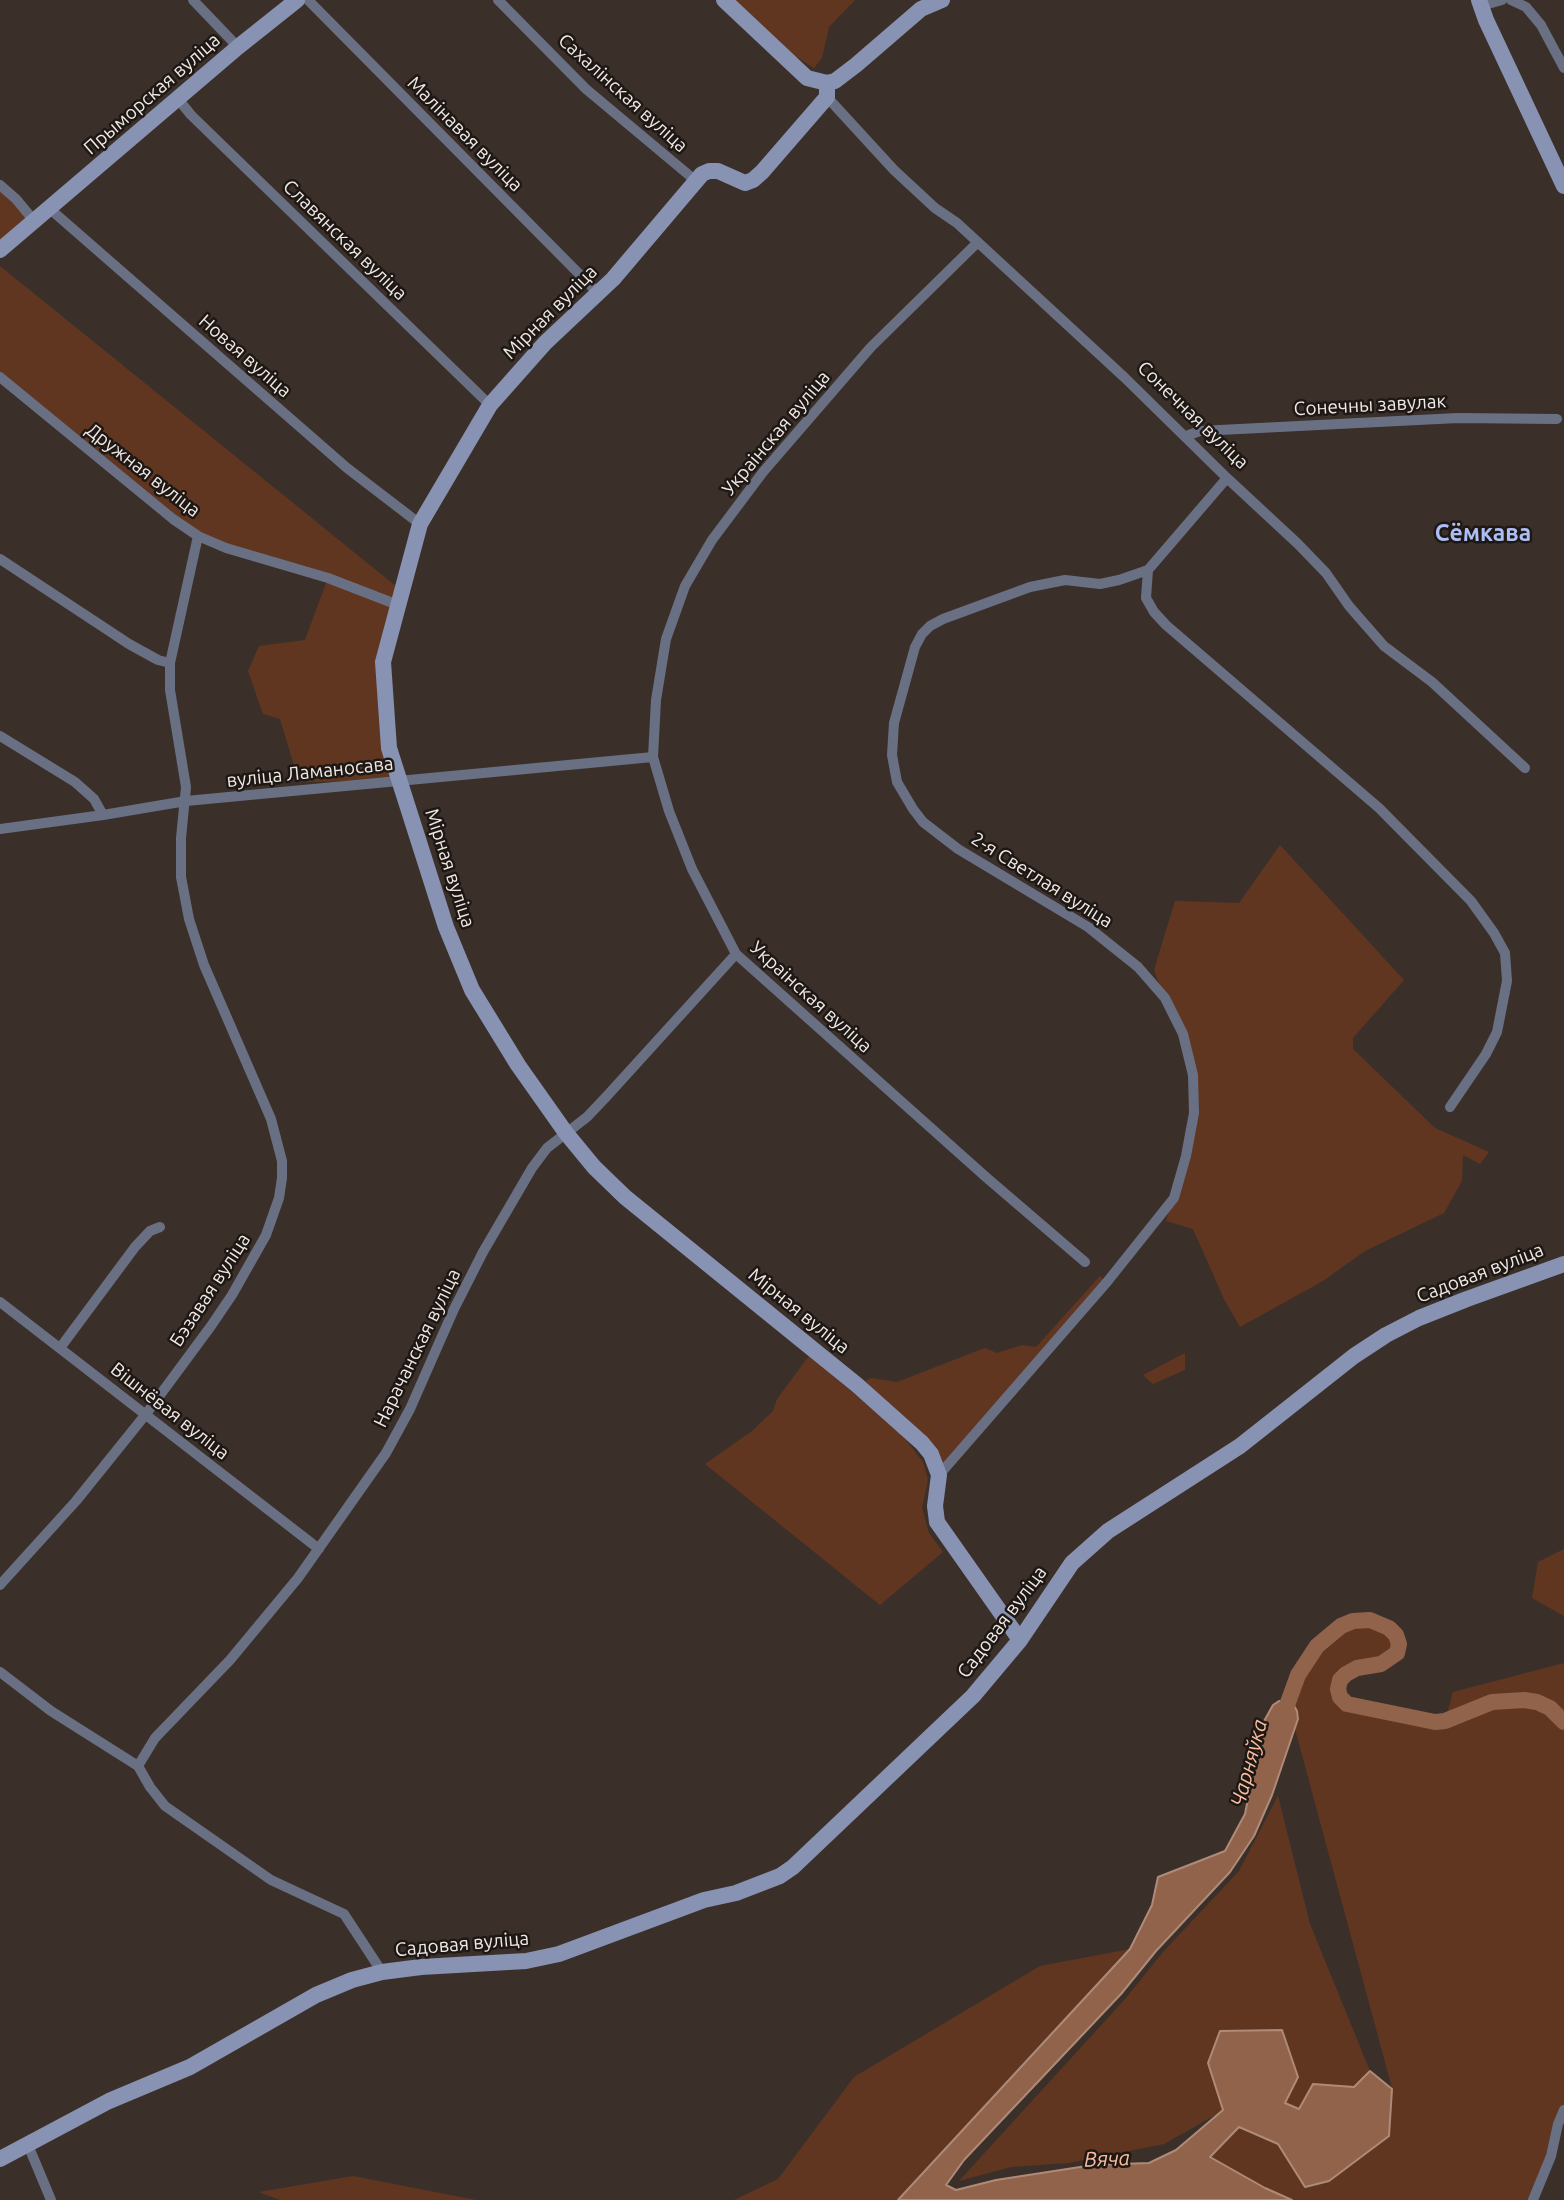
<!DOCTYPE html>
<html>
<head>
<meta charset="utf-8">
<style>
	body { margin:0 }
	canvas { display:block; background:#3b2f29 }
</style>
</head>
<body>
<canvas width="1564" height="2200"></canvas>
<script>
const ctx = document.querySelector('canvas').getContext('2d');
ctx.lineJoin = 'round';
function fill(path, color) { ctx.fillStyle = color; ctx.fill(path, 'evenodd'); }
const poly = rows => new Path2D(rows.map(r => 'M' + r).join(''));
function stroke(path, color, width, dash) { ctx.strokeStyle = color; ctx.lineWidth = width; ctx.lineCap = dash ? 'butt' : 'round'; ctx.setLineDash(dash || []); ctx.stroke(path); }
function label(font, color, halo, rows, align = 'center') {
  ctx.font = font + ' Ubuntu,sans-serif'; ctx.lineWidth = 5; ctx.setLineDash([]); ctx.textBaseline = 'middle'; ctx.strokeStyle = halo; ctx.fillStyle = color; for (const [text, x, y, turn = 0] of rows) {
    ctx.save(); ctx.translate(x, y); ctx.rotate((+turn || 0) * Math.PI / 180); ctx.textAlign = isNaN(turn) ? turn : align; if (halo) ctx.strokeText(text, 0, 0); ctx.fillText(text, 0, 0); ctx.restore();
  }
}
fill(poly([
	[734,0,855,0,829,27,822,58,814,68,787,51],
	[0,185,35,222,0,250],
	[0,266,402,591,383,662,399,781,299,782,280,719,263,714,248,671,259,646,305,640,328,578,198,536,0,377],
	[1280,845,1404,980,1353,1038,1353,1049,1435,1128,1489,1152,1480,1164,1463,1155,1462,1181,1444,1213,1365,1251,1323,1281,1240,1327,1224,1299,1193,1229,1166,1221,1186,1156,1193,1076,1154,970,1175,901,1239,903],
	[1100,1276,1107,1282,939,1475,935,1463,857,1385,871,1378,897,1382,985,1348,997,1353,1022,1345,1036,1347],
	[1185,1353,1185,1370,1153,1384,1143,1375],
	[809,1356,901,1433,923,1462,928,1480,922,1508,929,1533,943,1552,880,1605,705,1464,752,1431,773,1411,777,1399],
	[1564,1549,1564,1616,1532,1598,1538,1562],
	[1370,1620,1389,1628,1396,1635,1399,1644,1397,1653,1381,1664,1357,1668,1340,1680,1338,1689,1340,1697,1347,1704,1355,1706,1386,1710,1422,1721,1445,1721,1453,1692,1564,1663,1564,2110,1533,2200,1292,2200,1265,2188,1149,2163,1176,2150,1219,2113,1164,2144,1069,2163,1011,2167,959,2181,1126,1998,1163,1952,1239,1871,1278,1796,1310,1924,1370,2071,1392,2088,1295,1729,1298,1719,1293,1704,1287,1701,1306,1660,1328,1635,1353,1621],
	[1130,1949,898,2200,734,2200,778,2179,854,2077,1040,1966],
	[353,2176,476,2200,280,2200,259,2192]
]), '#603621');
const water = poly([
	[1279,1701,1287,1701,1293,1704,1297,1711,1298,1719,1272,1795,1254,1836,1230,1872,1156,1951,1121,1994,964,2160,946,2185,956,2190,996,2180,1093,2165,1149,2163,1176,2150,1223,2110,1208,2063,1220,2031,1282,2030,1298,2077,1285,2103,1299,2109,1313,2084,1354,2087,1370,2071,1392,2089,1389,2136,1329,2181,1305,2187,1278,2144,1239,2127,1210,2157,1265,2188,1292,2200,898,2200,1130,1949,1152,1905,1158,1877,1225,1851,1245,1814,1263,1723,1273,1705,1279,1701]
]);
fill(water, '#92634b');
stroke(water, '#ae8b79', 2);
stroke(poly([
	[1282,1719,1298,1675,1317,1646,1341,1626,1353,1621,1370,1620,1389,1628,1396,1635,1399,1644,1397,1653,1381,1664,1357,1668,1346,1674,1340,1680,1338,1689,1340,1697,1347,1704,1435,1722,1445,1721,1492,1702,1524,1700,1537,1702,1550,1708,1564,1722]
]), '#92634b', 16);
stroke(poly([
	[193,0,238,47],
	[308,0,598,293],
	[498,0,586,89,696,181],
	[1511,0,1526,7,1541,25,1564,68],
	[1481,6,1502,0],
	[827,97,894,170,935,208,957,223,1124,377,1227,478,1298,544,1326,573,1349,606,1384,646,1432,682,1525,768],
	[178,99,191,115,490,405],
	[0,185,16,199,35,222],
	[50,209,347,468,420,524],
	[978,242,871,347,763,472,712,540,685,586,666,639,656,700,653,757,669,811,692,869,736,954,987,1178,1085,1262],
	[0,377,173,519,198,536,226,548,328,578,398,605],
	[1186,436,1200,431,1358,423,1458,418,1557,419],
	[0,559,129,644,158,660,170,663],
	[1148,570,1146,598,1154,612,1166,625,1379,808,1471,901,1494,933,1505,953,1507,981,1497,1032,1486,1054,1450,1107],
	[0,736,75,782,94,799,103,815,186,801,653,757],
	[0,829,103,815],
	[0,1302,319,1549],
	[60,1348,135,1247,150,1231,160,1227],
	[939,1475,1107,1282,1174,1198,1186,1156,1194,1113,1193,1075,1183,1034,1165,998,1138,967,1088,927,958,849,923,822,913,809,897,782,892,755,894,723,915,647,922,634,930,626,943,619,1030,587,1065,580,1100,584,1119,580,1148,570,1227,478],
	[0,1585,76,1501,146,1414,211,1326,232,1295,266,1235,279,1198,282,1178,282,1161,271,1119,204,965,189,919,181,877,181,838,186,787,170,690,170,663,198,536],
	[0,1672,51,1711,138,1766,150,1787,165,1806,271,1880,344,1914,382,1972],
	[138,1766,155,1738,230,1660,298,1578,386,1453,410,1409,454,1309,483,1252,532,1168,547,1148,587,1117,606,1097,736,954],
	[28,2145,51,2200],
	[1533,2200,1551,2156,1558,2124,1564,2110]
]), '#697084', 10);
stroke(poly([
	[724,0,807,78,827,83,835,81,856,65,921,9,942,0],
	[1479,0,1486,20,1564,186],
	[827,83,827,97,762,172,753,180,745,183,718,171,709,171,702,174,613,279,545,343,490,405,420,524,383,662,389,748,446,927,472,990,518,1065,566,1133,594,1167,625,1197,857,1385,922,1443,931,1454,939,1475,935,1506,937,1522,1020,1640],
	[0,250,238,47,297,0],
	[0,2159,109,2101,190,2067,316,1995,352,1980,382,1972,421,1967,526,1961,559,1954,704,1900,736,1893,780,1876,793,1867,973,1696,1020,1640,1072,1563,1108,1531,1240,1446,1354,1356,1386,1335,1419,1318,1467,1299,1564,1264]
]), '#8892b2', 16);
label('19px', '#f0e8e4', '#1e1815', [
	["Сахалінская вуліца",623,93,42],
	["Прыморская вуліца",152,94,-41],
	["Малінавая вуліца",465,134,45],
	["Славянская вуліца",345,240,44],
	["Мірная вуліца",550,312,-45],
	["Новая вуліца",245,356,41],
	["Сонечны завулак",1370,405,-3],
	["Сонечная вуліца",1193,415,44],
	["Украінская вуліца",776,433,-50],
	["Дружная вуліца",143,470,38],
	["вуліца Ламаносава",310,772,-6],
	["Мірная вуліца",450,868,72],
	["2-я Светлая вуліца",1042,880,32],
	["Украінская вуліца",811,997,42],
	["Садовая вуліца",1480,1273,-21],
	["Бэзавая вуліца",210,1290,-57],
	["Мірная вуліца",799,1311,39],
	["Нарачанская вуліца",417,1348,-64],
	["Вішнёвая вуліца",170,1411,38],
	["Садовая вуліца",1002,1622,-53],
	["Садовая вуліца",462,1944,-5]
]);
label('italic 21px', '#f8bc9e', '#1e1815', [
	["Чарняўка",1249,1763,-75],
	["Вяча",1107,2159,-2]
]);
label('bold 23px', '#adbef5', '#1e1815', [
	["Сёмкава",1483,533]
]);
</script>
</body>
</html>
